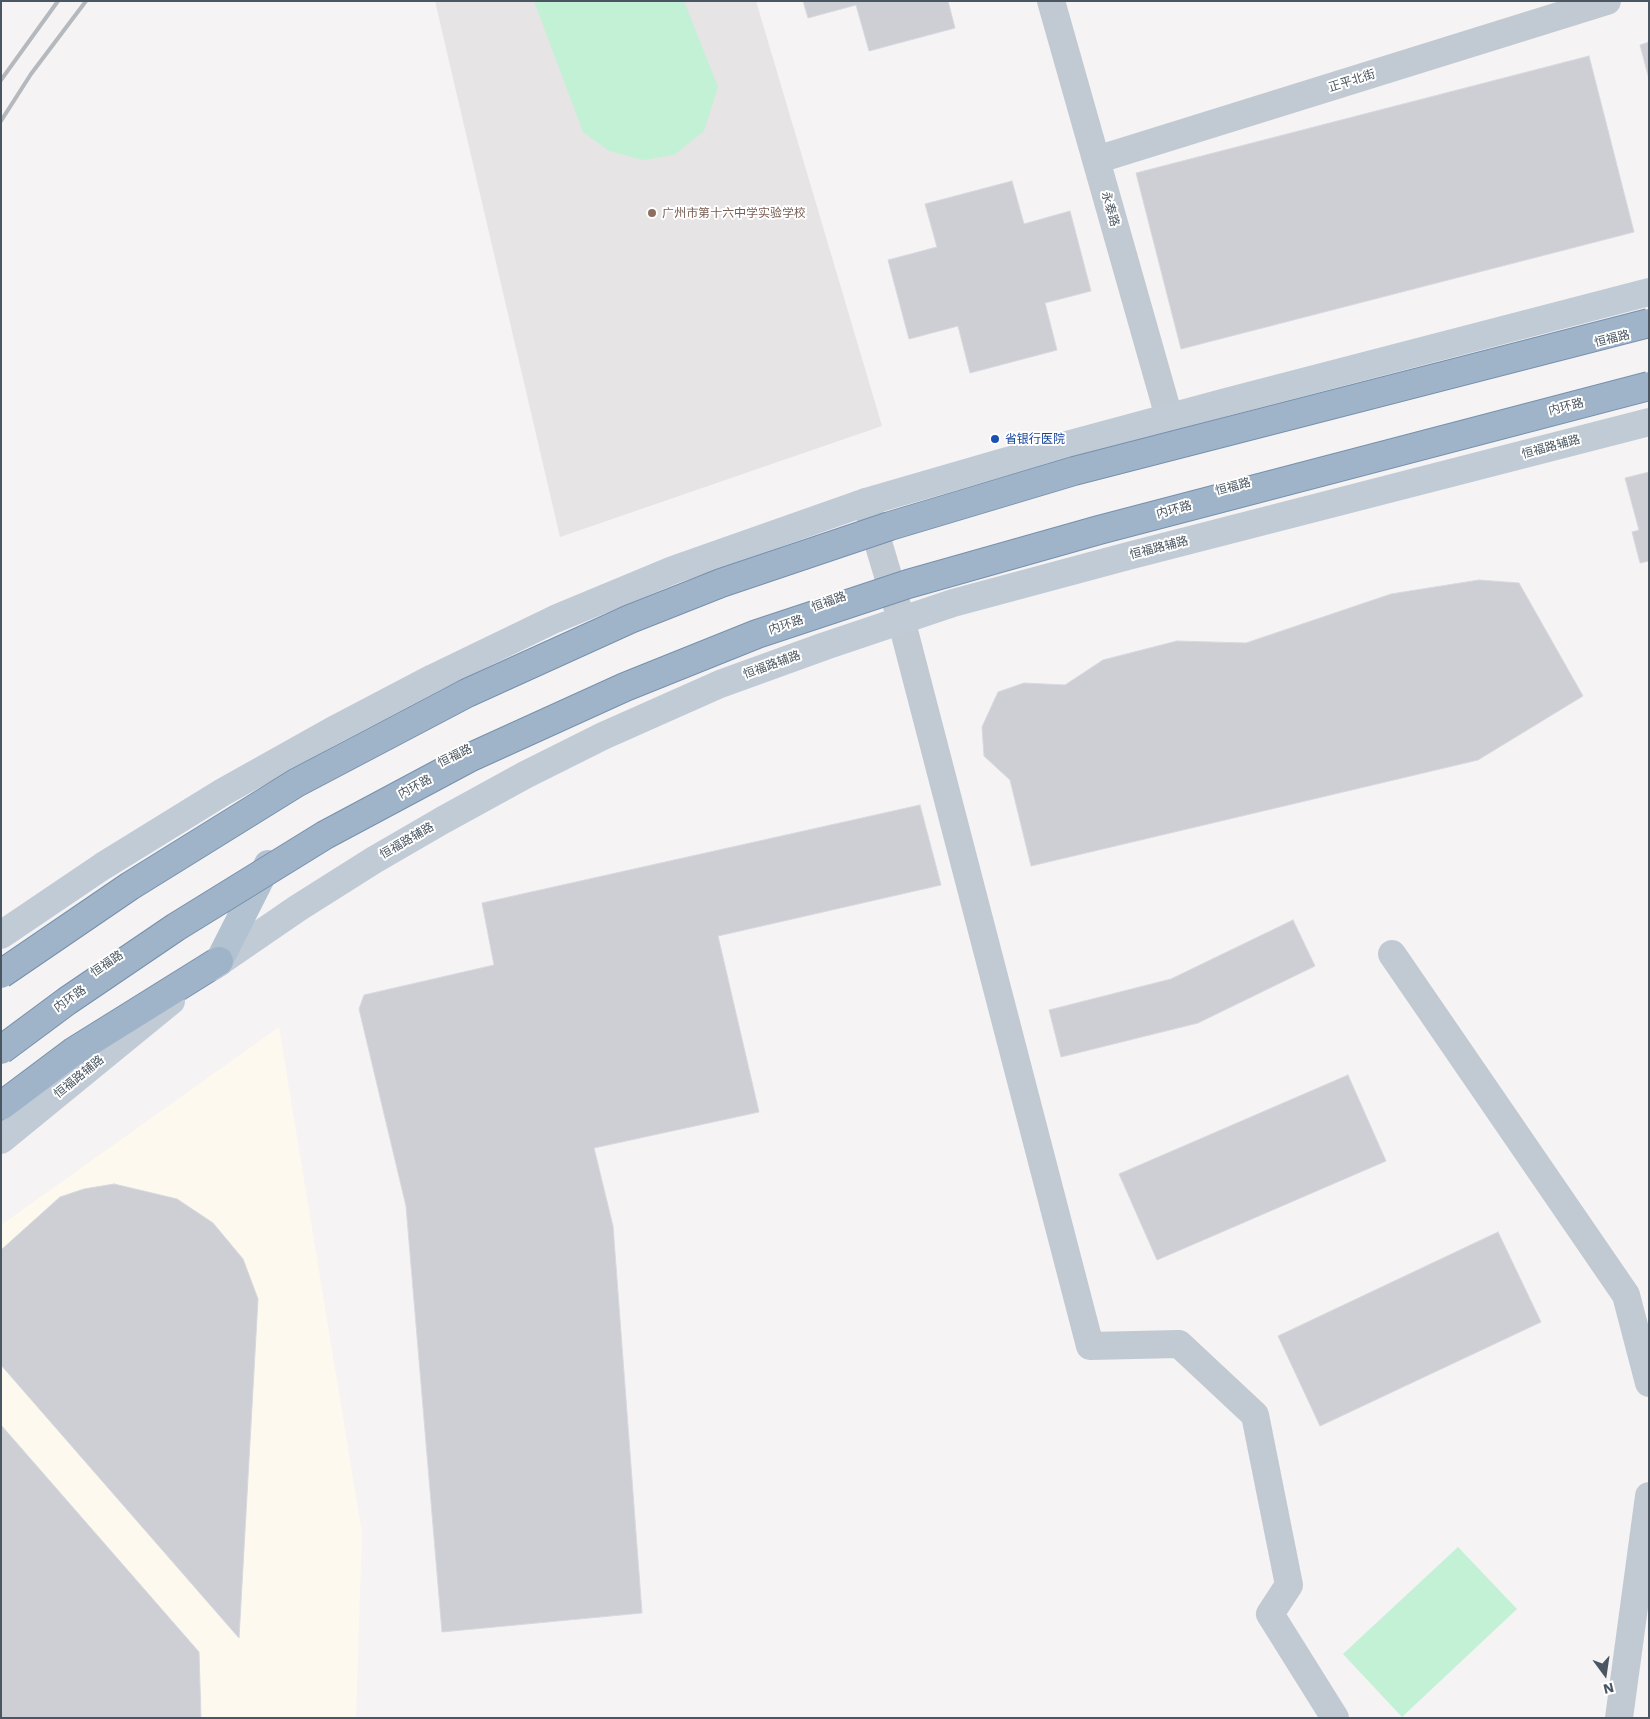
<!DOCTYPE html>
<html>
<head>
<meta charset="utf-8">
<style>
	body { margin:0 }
	#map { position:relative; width:1650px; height:1719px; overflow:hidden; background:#f5f3f3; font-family:"Work Sans",sans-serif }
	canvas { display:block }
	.frame { position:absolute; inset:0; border:2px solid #4a5661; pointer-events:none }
	.north { position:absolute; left:1580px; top:1649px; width:50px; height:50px; -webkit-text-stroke:4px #fff; paint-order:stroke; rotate:166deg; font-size:14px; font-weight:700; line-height:20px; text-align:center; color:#4a5661 }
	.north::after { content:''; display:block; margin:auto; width:18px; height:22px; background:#4a5661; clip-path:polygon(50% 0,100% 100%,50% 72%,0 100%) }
</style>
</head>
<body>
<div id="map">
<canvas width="1650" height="1719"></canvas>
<div class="frame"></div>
<div class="north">N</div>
</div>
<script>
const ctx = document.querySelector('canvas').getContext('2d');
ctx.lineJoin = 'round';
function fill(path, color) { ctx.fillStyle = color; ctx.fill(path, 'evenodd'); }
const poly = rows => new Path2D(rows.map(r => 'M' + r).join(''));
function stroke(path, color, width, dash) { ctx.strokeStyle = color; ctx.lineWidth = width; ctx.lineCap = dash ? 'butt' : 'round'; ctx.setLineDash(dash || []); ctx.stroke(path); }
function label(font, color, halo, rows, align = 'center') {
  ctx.font = font + ' "Work Sans","Noto Sans SC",sans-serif'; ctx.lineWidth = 4; ctx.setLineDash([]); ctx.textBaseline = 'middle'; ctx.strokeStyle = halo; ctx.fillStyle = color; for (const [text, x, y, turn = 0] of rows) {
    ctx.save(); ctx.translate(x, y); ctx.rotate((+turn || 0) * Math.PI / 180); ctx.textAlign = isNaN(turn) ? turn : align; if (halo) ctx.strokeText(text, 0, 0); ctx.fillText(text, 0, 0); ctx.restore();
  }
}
fill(poly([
	[279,1027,362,1533,356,1718,1,1718,1,1225]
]), '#fdf9ef');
fill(poly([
	[435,1,756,1,882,426,560,537]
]), '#e6e4e5');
fill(poly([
	[534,1,684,1,718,87,704,131,674,155,643,160,609,151,583,132],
	[1458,1547,1517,1609,1402,1717,1343,1654]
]), '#c3f1d5');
const building = poly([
	[803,1,948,1,955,28,869,51,856,5,808,18,803,1],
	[1649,42,1649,79,1640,45,1649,42],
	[1589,56,1634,232,1181,349,1136,173,1589,56],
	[1012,181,1024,224,1070,211,1091,291,1045,303,1057,350,970,373,958,326,909,339,888,260,937,247,925,204,1012,181],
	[1649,472,1649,561,1640,563,1632,532,1639,530,1625,478,1649,472],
	[1479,580,1519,583,1583,696,1478,760,1031,866,1010,780,984,756,982,727,998,692,1024,683,1065,685,1103,660,1177,641,1246,643,1391,594,1479,580],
	[920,805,941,885,718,936,759,1112,594,1148,613,1226,642,1613,442,1632,406,1206,359,1009,364,995,494,965,482,903,920,805],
	[1293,920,1315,966,1198,1023,1061,1057,1049,1010,1171,979,1293,920],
	[1348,1075,1386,1161,1157,1260,1119,1174,1348,1075],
	[114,1184,177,1199,213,1223,243,1259,258,1299,239,1638,1,1365,1,1250,60,1197,84,1189,114,1184],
	[1498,1232,1541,1322,1320,1426,1278,1336,1498,1232],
	[1,1425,199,1652,201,1718,1,1718,1,1425]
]);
fill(building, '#cdcfd5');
stroke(building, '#d7d9de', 1);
const trunk = poly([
	[1,1106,73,1052,219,961]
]);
stroke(trunk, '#7690ad', 30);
stroke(poly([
	[1051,1,1169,417],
	[1096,160,1607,1],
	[866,502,901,619,1090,1346,1179,1344,1255,1415,1289,1585,1270,1614,1335,1718],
	[1392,954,1626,1295,1649,1383],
	[1619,1718,1649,1496]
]), '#c1cad2', 28);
stroke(poly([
	[1,935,103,866,223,792,332,731,433,678,555,619,673,570,866,502,1004,462,1226,402,1649,292],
	[212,967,298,908,374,860,443,820,525,775,603,736,720,684,825,646,953,603,1128,556,1649,422],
	[1,1140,171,1001]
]), '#c1cbd6', 28);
stroke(poly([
	[219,961,268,864]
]), '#b3c2d1', 28);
stroke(trunk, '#9fb4c9', 28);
stroke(poly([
	[1,80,58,1],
	[1,121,31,74,86,1]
]), '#b5b8bd', 4);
const trunkBridge = poly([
	[1,974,130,886,296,783,467,693,630,619,721,583,890,526,1074,471,1649,323],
	[1,1050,67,1001,176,927,325,835,471,757,625,687,757,634,908,584,1099,530,1649,386]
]);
stroke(trunkBridge, '#7690ad', 30, []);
stroke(trunkBridge, '#9fb4c9', 28);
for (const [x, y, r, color] of [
	[652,213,5,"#8d6e63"],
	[995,439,5,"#1a4fb4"]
]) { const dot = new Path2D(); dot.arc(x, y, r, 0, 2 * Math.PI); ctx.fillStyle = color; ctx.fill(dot); stroke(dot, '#fff', 2); }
label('12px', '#4a5661', '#fff', [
	["正平北街",1352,81,-17],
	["永泰路",1110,209,74],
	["恒福路",1612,339,-14],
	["内环路",1566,407,-14],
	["恒福路辅路",1551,447,-15],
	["恒福路",1233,487,-15],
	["内环路",1174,510,-15],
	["恒福路辅路",1159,548,-14],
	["恒福路",829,602,-20],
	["内环路",786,625,-18],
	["恒福路辅路",772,665,-20],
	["恒福路",455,756,-26],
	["内环路",415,787,-28],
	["恒福路辅路",407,841,-30],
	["恒福路",107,964,-34],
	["内环路",70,999,-35],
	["恒福路辅路",79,1077,-39]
]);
label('12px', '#785e54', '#fff', [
	["广州市第十六中学实验学校",662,213]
], 'left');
label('12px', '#164399', '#fff', [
	["省银行医院",1005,439]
], 'left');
</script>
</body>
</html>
